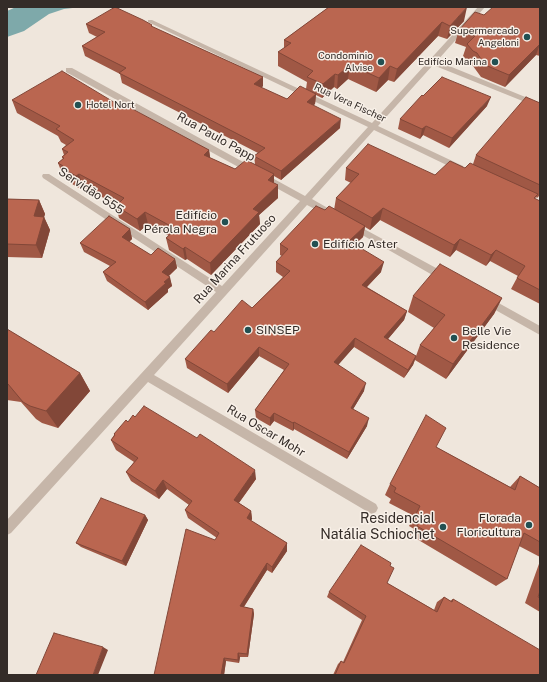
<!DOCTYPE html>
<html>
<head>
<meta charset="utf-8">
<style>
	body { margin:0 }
	#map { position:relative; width:547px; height:682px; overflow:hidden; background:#efe6dc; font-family:"Public Sans",sans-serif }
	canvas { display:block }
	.frame { position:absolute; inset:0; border:8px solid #342c28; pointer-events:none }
</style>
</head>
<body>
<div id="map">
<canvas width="547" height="682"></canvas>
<div class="frame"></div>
</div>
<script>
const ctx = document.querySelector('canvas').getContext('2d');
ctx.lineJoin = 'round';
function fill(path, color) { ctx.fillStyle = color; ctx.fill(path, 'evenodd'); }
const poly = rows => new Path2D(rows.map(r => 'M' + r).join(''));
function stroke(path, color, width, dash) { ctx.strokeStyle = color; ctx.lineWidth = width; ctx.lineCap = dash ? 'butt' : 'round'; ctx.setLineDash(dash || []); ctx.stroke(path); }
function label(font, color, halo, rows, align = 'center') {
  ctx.font = font + ' "Public Sans",sans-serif'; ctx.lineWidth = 3; ctx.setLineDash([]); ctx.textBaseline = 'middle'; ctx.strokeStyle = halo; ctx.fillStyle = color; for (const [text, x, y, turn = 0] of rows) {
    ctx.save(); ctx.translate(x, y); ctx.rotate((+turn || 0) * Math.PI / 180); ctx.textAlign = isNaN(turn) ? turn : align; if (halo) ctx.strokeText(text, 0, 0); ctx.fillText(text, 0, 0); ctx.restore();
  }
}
fill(poly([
	[16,7,81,7,64,9,49,14,24,31,7,37,7,11]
]), '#7ea9aa');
fill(poly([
	[478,7,485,7,437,61,540,103,540,108,433,65,378,126,463,166,463,170,457,170,374,130,312,199,340,215,341,217,340,219,334,219,307,205,154,375,376,504,378,508,376,512,372,514,368,512,148,382,11,533,7,535,7,520,216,292,43,178,42,176,43,174,49,174,222,286,300,201,66,72,66,68,72,68,305,196,368,127,148,22,148,20,152,20,372,123,478,7],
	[353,223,449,275,451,278,449,281,443,281,350,228,349,226,353,223],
	[486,296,540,326,540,335,483,303,481,300,483,297,486,296]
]), '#c6b6a9');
fill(poly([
	[329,7,464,21,447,39,438,36,394,82,388,80,376,92,348,79,337,89,334,87,322,98,316,95,315,104,313,105,340,128,281,180,274,176,274,183,278,185,278,198,259,215,260,224,211,275,187,259,185,260,169,250,166,238,169,236,148,224,140,231,119,218,116,206,117,205,83,187,80,189,66,180,65,177,63,176,58,163,63,159,62,157,64,155,62,149,66,145,61,142,58,136,17,113,12,100,122,107,209,150,210,158,235,169,255,164,254,156,258,153,122,83,120,74,85,56,82,46,97,37,89,33,86,24,152,25,152,27,263,77,263,86,261,88,287,99,306,89,307,82,278,66,278,52,284,48,284,40],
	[540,7,540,56,536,55,505,87,481,77,473,66,469,63,463,56,466,47,455,43,459,30,484,15],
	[540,103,540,195,537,198,536,197,535,199,540,201,540,304,511,289,518,276,490,261,486,266,456,250,450,257,380,220,370,230,365,227,363,237,354,245,381,272,367,287,407,311,404,320,388,339,416,356,420,345,434,328,408,312,413,296,502,298,494,314,446,379,415,360,413,365,404,378,354,347,338,364,364,391,353,409,367,426,347,459,294,429,293,431,274,421,270,426,256,418,255,410,284,370,259,356,228,393,187,368,185,359,214,332,252,308,283,277,276,272,276,262,282,256,280,255,280,244,325,210,334,210,336,198,351,183,345,180,346,168,435,175,465,168,473,164,476,155],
	[487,106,449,148,423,135,420,139,398,129,400,119],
	[7,199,39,200,45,214,44,217,50,230,42,258,7,257],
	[130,229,132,239,129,242,151,255,175,259,177,268,169,276,172,286,168,289,168,292,148,310,107,281,103,272,110,266,84,252,80,243],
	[7,329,8,330,80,373,90,391,58,428,42,423,36,419,21,402,7,400],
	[128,422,256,479,239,503,251,511,252,519,251,521,287,543,287,551,272,573,267,570,244,607,253,609,254,614,248,657,240,657,239,663,226,661,224,675,154,675,217,538,188,518,185,510,189,505,167,489,159,499,131,481,126,472,134,462,116,450,111,440,114,435,114,434],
	[436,447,510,487,520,476,540,488,540,557,519,546,507,579,496,586,410,535,414,529,409,526,414,516,389,503,391,499,385,495,390,484],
	[145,515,148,520,126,566,81,547,76,543],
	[540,561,540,612,525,603],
	[390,566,387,583,434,610,437,602,444,597,450,601,453,599,540,675,333,675,338,664,341,661,343,662,362,620,327,597,329,592]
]), '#a05845');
fill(poly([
	[467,7,464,21,447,39,450,26],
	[442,22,438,36,394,82,397,69],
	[540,44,536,55,505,87,509,75],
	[350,65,348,79,337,89,338,75],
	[390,66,388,80,376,92,379,78],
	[335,74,334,87,322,98,323,84],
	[263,77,263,86,254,94,254,84],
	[316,94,315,104,306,112,307,102],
	[491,97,487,106,449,148,452,138],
	[341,119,340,128,281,180,281,171],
	[426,126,423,135,420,139,422,129],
	[209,150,211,163,204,155],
	[79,174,83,187,80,189,76,176],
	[274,174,274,187,268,180],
	[278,185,278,198,259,215,260,224,211,275,210,263,253,209],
	[39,200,45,214,40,230,34,216],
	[383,208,380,220,370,230,372,218],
	[145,212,148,224,140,231,137,219],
	[44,217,50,230,42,258,36,245],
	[365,226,363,237,347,252,349,241],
	[130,229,132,239,124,246,122,237],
	[460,239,456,250,450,257,454,245],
	[185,247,187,259,185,260,183,249],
	[496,250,490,261,486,266,491,255],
	[175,259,177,268,164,280,162,272],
	[384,262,381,272,360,294,362,285],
	[170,277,172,286,168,289,168,292,148,310,145,302,164,282],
	[502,298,494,314,446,379,453,364],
	[407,311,404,320,382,346,384,337],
	[355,338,354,347,333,371,334,362],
	[259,347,259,356,228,393,227,384],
	[416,356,413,365,404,378,408,370],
	[80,373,90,391,58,428,46,411],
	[366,383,364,391,349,416,351,408],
	[274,413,274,421,270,426,270,418],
	[369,418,367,426,347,459,349,452],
	[294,422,294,429,293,431,293,423],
	[255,470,256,479,235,508,234,500],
	[163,480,167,489,159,499,155,491],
	[251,511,252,519,248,526,247,518],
	[145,515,148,520,126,566,122,561],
	[287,543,287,551,272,573,272,567],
	[267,563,267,570,241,611,240,606],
	[253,609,254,614,248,657,247,654],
	[103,647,108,650,98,675,93,675],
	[238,653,240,657,239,663,238,660],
	[224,658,226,661,224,675,221,675]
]), '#824738');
const building = poly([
	[115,7,143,20,152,25,151,26,263,77,254,84,287,99,300,86,316,94,307,102,341,119,281,171,254,156,265,148,119,73,126,68,82,46,105,32,86,24,115,7],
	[329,7,467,7,450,26,442,22,397,69,390,66,379,78,350,65,338,75,335,74,323,84,307,77,313,71,278,52,291,43,284,40,329,7],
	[493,7,540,7,540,44,509,75,485,65,477,53,473,51,467,44,475,36,459,30,475,12,484,15,493,7],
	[62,71,122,107,125,105,209,150,204,155,235,169,246,160,274,174,268,180,278,185,253,209,259,212,210,263,185,247,183,249,166,238,176,229,145,212,137,219,116,206,124,198,79,174,76,176,61,167,63,166,58,163,64,158,62,157,68,152,62,149,74,140,56,129,60,126,12,100,62,71],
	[442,77,491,97,452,138,426,126,422,129,400,119,422,95,423,96,442,77],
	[526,97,540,103,540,185,476,155,526,97],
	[368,144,435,175,450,161,465,168,470,163,538,194,534,198,540,201,540,290,517,278,525,266,496,250,491,255,460,239,454,245,383,208,372,218,336,198,359,174,346,168,368,144],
	[7,199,39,200,34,216,44,217,36,245,7,244,7,199],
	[316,206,325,210,329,206,365,226,349,241,384,262,362,285,407,311,384,337,416,356,408,370,355,338,334,362,366,383,351,408,369,418,349,452,294,422,293,423,274,413,270,418,255,410,289,364,259,347,227,384,185,359,211,330,214,332,242,300,252,308,290,271,276,262,288,249,280,244,316,206],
	[109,216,130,229,122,237,151,255,158,248,175,259,162,272,170,277,164,282,166,283,145,302,103,272,116,262,80,243,109,216],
	[440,264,502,298,453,364,420,345,445,315,413,296,440,264],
	[7,329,80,373,46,411,30,406,23,402,8,384,7,384,7,329],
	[144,406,197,438,200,434,255,470,234,500,251,511,247,518,287,543,272,567,267,563,240,606,253,609,247,654,238,653,238,660,224,658,221,675,154,675,186,529,215,540,219,533,185,510,192,501,163,480,155,491,126,472,138,458,111,440,115,435,114,434,126,420,128,422,133,415,135,417,144,406],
	[426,415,446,428,436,447,515,490,520,476,540,488,540,542,524,533,507,579,417,526,420,519,415,516,420,506,394,492,396,488,390,484,426,415],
	[101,498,145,515,122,561,76,543,101,498],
	[361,545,391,563,390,566,394,568,387,583,437,612,444,597,452,602,453,599,540,650,540,675,335,675,341,661,344,663,366,616,329,592,361,545],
	[540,591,540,598,538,597,540,591],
	[54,633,103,647,93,675,36,675,54,633]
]);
fill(building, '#ba6650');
stroke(building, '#824738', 1);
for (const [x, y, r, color] of [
	[527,37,4,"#225052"],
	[381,62,4,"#225052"],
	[495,62,4,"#225052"],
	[78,105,4,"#225052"],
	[225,222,4,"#225052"],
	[315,244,4,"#225052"],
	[248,330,4,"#225052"],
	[454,338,4,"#225052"],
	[529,525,4,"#225052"],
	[443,527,4,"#225052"]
]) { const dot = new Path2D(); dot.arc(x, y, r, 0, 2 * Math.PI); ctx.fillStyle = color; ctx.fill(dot); stroke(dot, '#f8f0e8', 1.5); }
label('10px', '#342c28', '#f8f0e8', [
	["Supermercado",519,31],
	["Angeloni",519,43],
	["Condominio",373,56],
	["Alvise",373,68],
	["Edifício Marina",487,62],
	["Hotel Nort",86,105,"left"]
], 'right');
label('10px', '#342c28', '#f8f0e8', [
	["Rua Vera Fischer",350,103,25]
]);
label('12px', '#342c28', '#f8f0e8', [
	["Rua Paulo Papp",216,137,29],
	["Servidão 555",91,191,33],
	["Rua Marina Frutuoso",235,259,-48],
	["Rua Oscar Mohr",266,431,31]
]);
label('12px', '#342c28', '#f8f0e8', [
	["Edifício",217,215,"right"],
	["Pérola Negra",217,229,"right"],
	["Edifício Aster",323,244],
	["SINSEP",256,330],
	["Belle Vie",462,331],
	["Residence",462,345],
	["Florada",521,518,"right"],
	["Floricultura",521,532,"right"]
], 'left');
label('14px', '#342c28', '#f8f0e8', [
	["Residencial",435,519],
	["Natália Schiochet",435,535]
], 'right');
</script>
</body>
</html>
